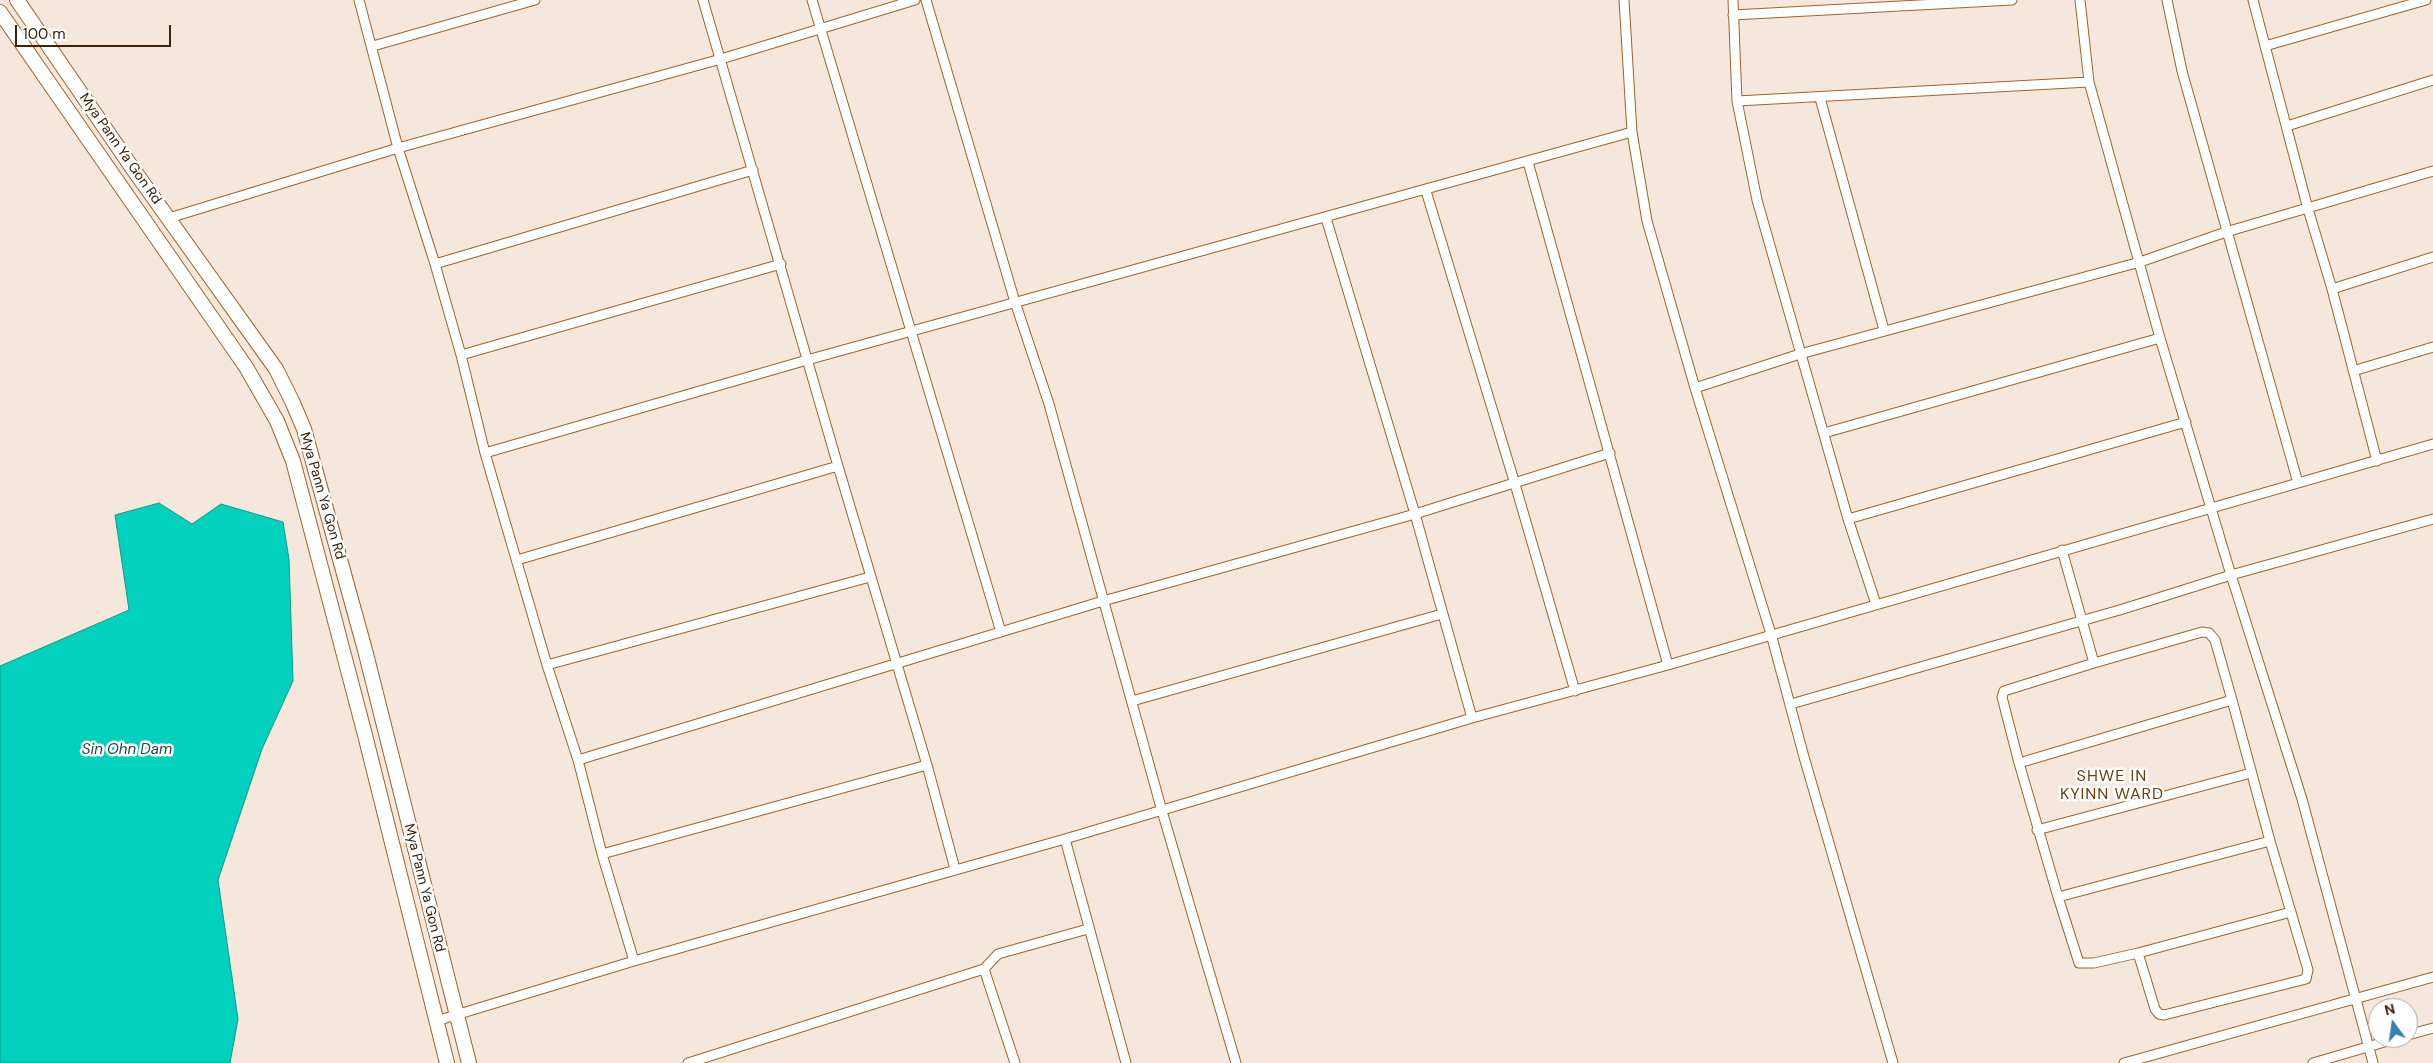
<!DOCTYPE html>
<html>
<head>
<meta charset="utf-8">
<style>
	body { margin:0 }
	#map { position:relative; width:2433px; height:1063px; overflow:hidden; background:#f5e7dc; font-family:"DM Sans",sans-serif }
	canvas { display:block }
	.north { position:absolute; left:2368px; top:998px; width:50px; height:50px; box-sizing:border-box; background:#fff; border:1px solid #b1a79c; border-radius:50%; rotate:346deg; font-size:14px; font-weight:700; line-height:20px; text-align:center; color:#3c2208 }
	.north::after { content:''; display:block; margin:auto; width:18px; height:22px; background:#357fb3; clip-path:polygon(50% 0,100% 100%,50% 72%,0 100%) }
	.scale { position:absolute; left:15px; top:25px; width:156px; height:22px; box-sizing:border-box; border:2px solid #3c2208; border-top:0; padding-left:6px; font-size:15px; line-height:18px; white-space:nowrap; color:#3c2208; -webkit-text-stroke:4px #fff; paint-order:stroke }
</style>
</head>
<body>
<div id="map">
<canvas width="2433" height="1063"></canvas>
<div class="north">N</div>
<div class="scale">100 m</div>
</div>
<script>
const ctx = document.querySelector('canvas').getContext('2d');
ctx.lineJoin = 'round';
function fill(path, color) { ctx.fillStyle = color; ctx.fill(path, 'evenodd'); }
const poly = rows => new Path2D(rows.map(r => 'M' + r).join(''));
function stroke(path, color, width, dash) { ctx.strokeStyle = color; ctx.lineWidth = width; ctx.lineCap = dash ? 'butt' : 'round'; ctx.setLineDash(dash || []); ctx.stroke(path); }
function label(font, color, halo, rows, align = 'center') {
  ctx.font = font + ' "DM Sans",sans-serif'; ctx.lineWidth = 5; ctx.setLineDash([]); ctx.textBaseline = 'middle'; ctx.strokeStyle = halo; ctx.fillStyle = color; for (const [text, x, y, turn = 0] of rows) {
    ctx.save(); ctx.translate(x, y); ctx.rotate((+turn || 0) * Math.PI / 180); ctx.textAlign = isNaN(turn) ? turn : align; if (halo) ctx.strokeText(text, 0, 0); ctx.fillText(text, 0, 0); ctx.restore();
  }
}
const water = poly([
	[159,503,192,524,221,504,283,522,289,559,293,681,262,749,218,880,238,1019,230,1063,0,1063,0,666,129,610,115,515,159,503]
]);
fill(water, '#01d1bd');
stroke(water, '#139c87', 1);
const street = poly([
	[359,0,398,148,435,264,461,355,485,453,547,665,578,760,602,854,634,961],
	[703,0,838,466,927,765,955,869],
	[812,0,1001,632],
	[926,0,1015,302,1049,404,1162,811,1236,1063],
	[1624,0,1632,132,1647,221,1695,388,1771,634,1804,757,1893,1063],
	[1733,0,1737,101,1757,200,1848,519,1876,604],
	[2080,0,2089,82,2160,338,2231,575,2302,799,2373,1063],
	[2167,0,2182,71,2298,483],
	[2253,0,2308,209,2332,289,2377,461],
	[1733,15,2012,0],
	[373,46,535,0],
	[2265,46,2426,0],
	[1820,98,1884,330],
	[1737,101,2089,82],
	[2287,126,2433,80],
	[1528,162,1668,665],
	[1426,191,1515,484,1575,691],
	[169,218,398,148,721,59,915,0],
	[1326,218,1415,514,1472,718],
	[435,264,753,170],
	[2332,289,2433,257],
	[461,355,781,264],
	[2353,371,2433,347],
	[1695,388,1800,354,2140,262,2226,232,2433,171],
	[1824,433,2160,338],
	[485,453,807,360,1632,132],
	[1848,519,2186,422],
	[2062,550,2094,663,2202,632,2209,633,2215,640,2232,700],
	[517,560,838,466],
	[2094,663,2004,691,2002,697,2019,763,2232,700,2270,841],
	[547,665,870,577],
	[1132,701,1442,614],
	[1791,704,2123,609,2231,575,2433,519],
	[578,760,1103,601,1415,514,1610,453],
	[2019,763,2058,897,2079,963,2094,963,2138,953,2291,912],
	[2037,830,2251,773],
	[1065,839,1126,1063],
	[602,854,927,765],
	[2058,897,2270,841,2308,970,2306,979,2164,1015,2159,1014,2155,1009,2138,953],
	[984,969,998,954,1088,929],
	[436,1021,634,961,1065,839,1472,718,1668,665,2433,444],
	[2408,1035,2433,1028],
	[688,1063,984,969,1015,1063],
	[2124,1063,2433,977],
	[2313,1063,2398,1038]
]);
const primary = poly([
	[17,0,133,169,276,369,292,401,304,429,365,650,469,1063],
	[0,12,246,367,277,421,293,461,365,735,447,1063]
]);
stroke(street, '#a16427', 11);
stroke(primary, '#a16427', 16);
stroke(street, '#fff', 9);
stroke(primary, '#fff', 14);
label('14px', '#3c2208', '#fff', [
	["Mya Pann Ya Gon Rd",120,149,55],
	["Mya Pann Ya Gon Rd",322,496,74],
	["Mya Pann Ya Gon Rd",424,888,76]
]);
label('italic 15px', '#2a4440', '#fff', [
	["Sin Ohn Dam",127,750]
]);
ctx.letterSpacing = '1px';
label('16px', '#6b3e0c', '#fff', [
	["SHWE IN",2112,777],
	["KYINN WARD",2112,795]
]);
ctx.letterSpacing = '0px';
</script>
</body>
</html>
